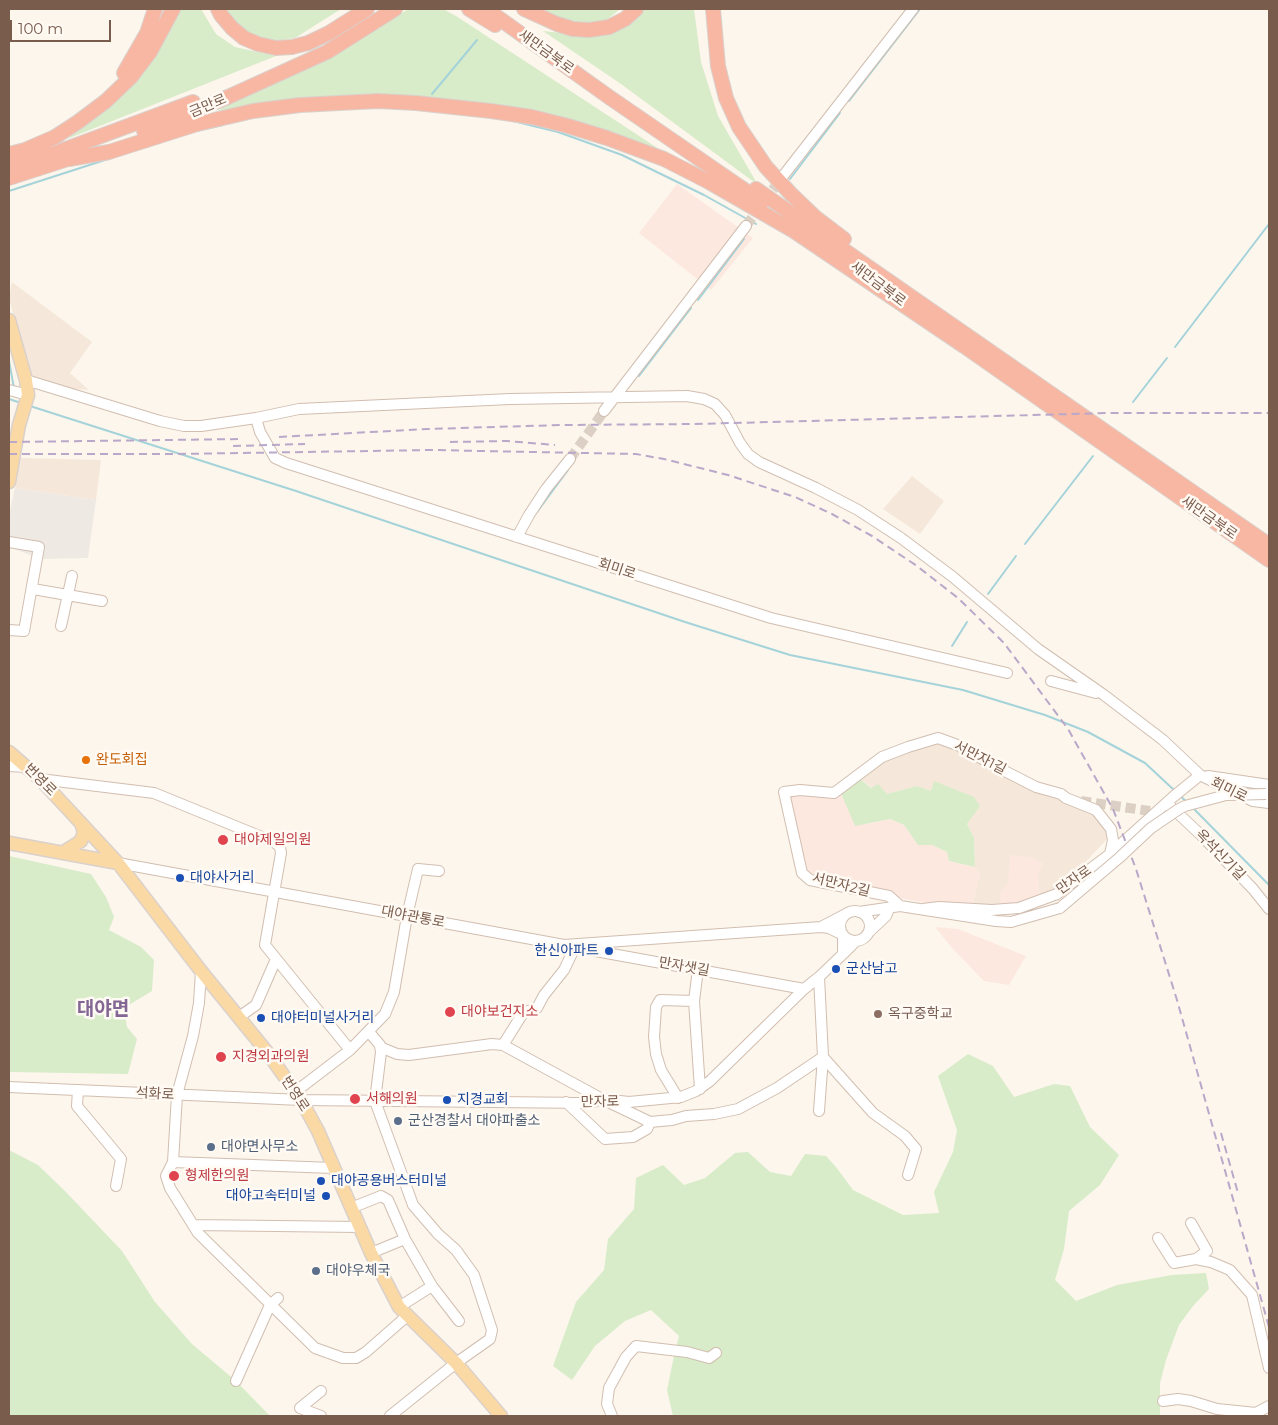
<!DOCTYPE html>
<html>
<head>
<meta charset="utf-8">
<style>
	body { margin:0 }
	#map { position:relative; width:1278px; height:1425px; overflow:hidden; background:#fdf6ec; font-family:Montserrat,sans-serif }
	canvas { display:block }
	.frame { position:absolute; inset:0; border:10px solid #7a5c4d; pointer-events:none }
	.scale { position:absolute; left:10px; top:20px; width:101px; height:22px; box-sizing:border-box; border:2px solid #7a5c4d; border-top:0; padding-left:6px; font-size:15px; line-height:18px; white-space:nowrap; color:#7a5c4d; -webkit-text-stroke:4px #fffaf3; paint-order:stroke }
</style>
</head>
<body>
<div id="map">
<canvas width="1278" height="1425"></canvas>
<div class="frame"></div>
<div class="scale">100 m</div>
</div>
<script>
const ctx = document.querySelector('canvas').getContext('2d');
ctx.lineJoin = 'round';
function fill(path, color) { ctx.fillStyle = color; ctx.fill(path, 'evenodd'); }
const poly = rows => new Path2D(rows.map(r => 'M' + r).join(''));
function stroke(path, color, width, dash) { ctx.strokeStyle = color; ctx.lineWidth = width; ctx.lineCap = dash ? 'butt' : 'round'; ctx.setLineDash(dash || []); ctx.stroke(path); }
function label(font, color, halo, rows, align = 'center') {
  ctx.font = font + ' Montserrat,"Noto Sans KR",sans-serif'; ctx.lineWidth = 5; ctx.setLineDash([]); ctx.textBaseline = 'middle'; ctx.strokeStyle = halo; ctx.fillStyle = color; for (const [text, x, y, turn = 0] of rows) {
    ctx.save(); ctx.translate(x, y); ctx.rotate((+turn || 0) * Math.PI / 180); ctx.textAlign = isNaN(turn) ? turn : align; if (halo) ctx.strokeText(text, 0, 0); ctx.fillText(text, 0, 0); ctx.restore();
  }
}
fill(poly([
	[12,282,92,342,70,373,89,390,73,389,31,376,9,299],
	[21,458,101,460,96,500,15,488],
	[912,476,944,501,920,534,883,509],
	[940,741,1092,810,1105,825,1109,837,1059,890,1040,897,1037,878,1008,883,1001,906,972,907,980,873,975,867,974,838,967,824,979,806,934,782,931,791,917,786,887,794,872,788,859,778,894,754]
]), '#f5e8da');
fill(poly([
	[677,184,753,238,711,290,639,233],
	[840,791,866,824,890,819,904,825,918,845,932,845,947,852,949,861,975,867,980,873,972,907,926,903,900,898,813,877,805,872,784,792],
	[1010,855,1030,857,1043,863,1037,878,1040,897,1020,903,1001,906,1000,892,1008,883],
	[935,927,958,929,1026,956,1009,985,984,981,952,948]
]), '#fde8e0');
fill(poly([
	[15,488,96,500,88,558,41,559,9,547,9,515]
]), '#efe9e4');
fill(poly([
	[179,9,201,9,216,34,235,47,276,56,67,139,99,114,152,61],
	[224,9,341,9,295,38,269,42,245,32,226,14],
	[409,9,443,9,456,16,682,164,564,120,433,98,297,98,216,113,227,104],
	[536,9,620,9,604,22,564,22],
	[643,9,694,9,701,62,718,116,758,185,621,84,543,31,590,36],
	[859,778,871,788,878,784,887,794,917,786,931,791,934,781,974,797,980,806,967,824,974,838,975,867,949,861,947,852,932,845,918,845,904,825,890,819,855,826,840,791],
	[9,856,91,874,106,897,114,917,109,930,141,947,154,960,152,991,124,1008,127,1027,137,1039,128,1074,9,1072],
	[968,1054,993,1066,1014,1097,1054,1084,1070,1086,1090,1127,1119,1155,1100,1185,1069,1211,1064,1249,1055,1280,1076,1301,1117,1285,1172,1275,1206,1273,1209,1289,1193,1306,1179,1325,1166,1360,1160,1383,1160,1416,673,1416,667,1390,675,1351,679,1336,651,1310,625,1321,595,1346,572,1380,553,1366,576,1302,604,1270,608,1239,634,1209,636,1178,663,1165,684,1185,705,1178,735,1153,748,1152,770,1172,791,1176,805,1154,826,1156,836,1167,853,1190,903,1215,939,1213,934,1192,953,1152,957,1130,938,1076],
	[9,1150,38,1165,65,1191,122,1251,155,1302,192,1344,236,1381,270,1416,9,1416]
]), '#d8ecc9');
stroke(poly([
	[432,94,477,40],
	[849,101,920,9],
	[367,108,387,108],
	[513,121,558,132,622,155,704,195,756,224],
	[196,131,223,125],
	[790,179,840,113],
	[9,191,108,159],
	[698,300,744,239],
	[1175,347,1269,224],
	[9,361,14,388],
	[639,376,691,308],
	[9,399,21,403],
	[1133,402,1167,358],
	[30,406,296,491,685,622,790,655,963,690,1045,715,1088,732,1145,763,1174,790],
	[537,512,568,470],
	[1025,544,1093,456],
	[988,594,1016,556],
	[952,646,967,622],
	[1179,795,1187,802],
	[1192,807,1269,885]
]), '#a5d3da', 2);
stroke(poly([
	[746,226,783,176],
	[570,459,604,411],
	[1081,801,1150,811]
]), '#dcd0c4', 10, [10, 5]);
const minor = poly([
	[783,176,913,9],
	[26,380,160,421,184,426,201,426,256,418,299,409,510,399,687,396,704,399,715,404,725,415,740,443,748,454,759,462,816,488,858,510,901,538,953,577,1038,649,1104,695,1163,740,1200,775,1253,801,1269,803],
	[9,390,28,395],
	[604,411,746,226],
	[256,418,260,432,275,458,286,463,771,618,1007,673],
	[517,537,529,515,546,489,570,459],
	[9,542,39,547,24,631,9,630],
	[33,589,102,601],
	[61,626,72,576],
	[1051,681,1096,693],
	[9,766,27,767],
	[1208,776,1269,785],
	[40,779,154,793,274,842,280,847,281,853,265,945,350,1050],
	[1169,805,1202,836,1253,889,1269,909],
	[118,863,564,945,821,927],
	[900,906,889,896,810,880,802,873,784,792,800,790,834,793,882,757,908,747,938,738,960,746,991,764,1036,787,1061,794,1066,798,1096,810,1111,829,1113,840,1110,854],
	[923,909,939,907,992,910,1019,908,1057,894,1110,854,1173,797,1200,775],
	'840 926a15 15 0 1 1 30 0a15 15 0 1 1-30 0Z',
	[859,912,900,906,996,921,1011,922,1060,908],
	[844,915,821,927,829,928,843,935,843,954,856,941],
	[869,932,886,916,889,909],
	[579,948,804,989],
	[698,969,694,1001,700,1089],
	[201,971,199,1003,193,1036,177,1095,173,1162,166,1176,170,1188,198,1233,315,1348,343,1358,356,1358,366,1352,407,1316],
	[239,1017,256,1005,276,959],
	[369,1032,380,1045,381,1052,375,1101,413,1205,438,1234,456,1250,474,1275,492,1330,490,1339,456,1363,390,1416],
	[503,1045,523,1013,537,1008,544,995,564,970,575,947],
	[380,1047,397,1054,409,1055,492,1044,503,1045,602,1099,650,1122,672,1120,686,1116,714,1114,738,1109,777,1088,823,1057,873,1113,905,1136,916,1149,908,1175],
	[9,1087,301,1100,590,1103,602,1099,629,1102,681,1097,696,1091,710,1081,804,989,819,977,843,954],
	[78,1090,77,1106,121,1159,116,1186],
	[295,1092,350,1050,385,1014,394,992,407,916,418,869,439,871],
	[678,1098,661,1070,656,1054,654,1037,656,1007,660,1000,694,1001],
	[566,1102,605,1139,633,1137,647,1129,650,1122],
	[819,1111,823,1057,819,977],
	[173,1162,333,1168],
	[351,1208,381,1196,388,1200,405,1239,432,1286,459,1321],
	[1191,1223,1207,1251,1196,1259,1211,1262,1230,1270,1252,1295,1269,1368],
	[193,1225,359,1227],
	[1158,1238,1174,1263,1196,1259],
	[371,1253,405,1239],
	[399,1307,432,1286],
	[236,1381,270,1305,278,1298],
	[1163,1401,1178,1399,1191,1401,1217,1409,1256,1413],
	[321,1416,300,1408,321,1391],
	[612,1416,607,1404,609,1388,626,1357,636,1346,687,1352,709,1358,716,1353],
	[1257,1416,1256,1413,1269,1406]
]);
const major = poly([
	[9,320,26,380,28,395,19,425,9,482],
	[9,752,40,779,118,863,201,971,267,1052,301,1100,318,1131,371,1253,399,1307,456,1363,501,1416],
	[9,843,118,863],
	[62,853,81,841,84,832,81,823]
]);
const highway = poly([
	[218,9,221,15,232,28,244,38,258,44,276,48,292,47,308,43,329,33,367,9],
	[469,9,495,25],
	[486,9,609,97,762,202],
	[524,9,557,24,573,29,589,30,609,27,625,19,636,9],
	[713,9,718,66,726,98,739,127,766,167,791,194,815,217,844,239],
	[124,73,147,33,155,9],
	[144,131,228,97,327,52,395,9],
	[9,154,25,150,55,137,78,122,106,101,131,77,150,52,173,9],
	[69,159,109,152,197,124,253,111,300,105,378,101,416,103,491,111,532,117,568,126,607,138,664,159,709,182,794,231,964,346],
	[9,164,55,153,193,102],
	[9,178,77,156],
	[756,189,1269,545],
	[957,341,1269,560]
]);
stroke(minor, '#d1beb0', 12);
stroke(major, '#dad1cd', 15);
stroke(highway, '#dad1cd', 16);
stroke(minor, '#fff', 10);
stroke(major, '#fbd9a5', 12);
stroke(highway, '#f7b7a3', 14);
stroke(poly([
	[279,437,427,429,561,425,695,424,1109,413,1269,413],
	[9,442,241,439],
	[450,442,507,441,555,445],
	[233,446,305,444],
	[9,454,177,454,432,450,636,454,664,459,728,475,795,497,832,514,872,536,917,566,958,598,1004,643,1068,729,1113,809,1136,869,1177,1000,1269,1327],
	[1221,1133,1238,1193]
]), '#b9a8c9', 2, [8, 5]);
const minorBridge = poly([
	[1060,908,1119,858,1151,828,1179,809,1185,806,1226,795,1266,794]
]);
stroke(minorBridge, '#d1beb0', 12, []);
stroke(minorBridge, '#fff', 10);
for (const [x, y, r, color] of [
	[86,760,5,"#e8710a"],
	[223,840,6,"#e0444e"],
	[180,878,5,"#1a4fb4"],
	[609,951,5,"#1a4fb4"],
	[836,969,5,"#1a4fb4"],
	[450,1012,6,"#e0444e"],
	[878,1014,5,"#8d6e63"],
	[261,1018,5,"#1a4fb4"],
	[221,1057,6,"#e0444e"],
	[355,1099,6,"#e0444e"],
	[447,1100,5,"#1a4fb4"],
	[398,1121,5,"#5c6f8a"],
	[211,1147,5,"#5c6f8a"],
	[174,1176,6,"#e0444e"],
	[321,1181,5,"#1a4fb4"],
	[326,1196,5,"#1a4fb4"],
	[316,1271,5,"#5c6f8a"]
]) { const dot = new Path2D(); dot.arc(x, y, r, 0, 2 * Math.PI); ctx.fillStyle = color; ctx.fill(dot); stroke(dot, '#fffaf3', 2); }
label('14px', '#7a5c4d', '#fffaf3', [
	["새만금북로",546,52,36],
	["금만로",208,106,-23],
	["새만금북로",878,284,37],
	["새만금북로",1209,518,35],
	["회미로",617,569,18],
	["서만자1길",980,758,27],
	["번영로",40,780,45],
	["회미로",1229,790,26],
	["옥석신기길",1220,855,46],
	["만자로",1074,880,-35],
	["서만자2길",841,885,14],
	["대야관통로",413,917,11],
	["만자샛길",684,967,10],
	["석화로",155,1094,3],
	["번영로",295,1094,57],
	["만자로",600,1102,-1]
]);
label('14px', '#c56008', '#fffaf3', [
	["완도회집",96,760]
], 'left');
label('14px', '#be3a42', '#fffaf3', [
	["대야제일의원",234,840],
	["대야보건지소",461,1012],
	["지경외과의원",232,1057],
	["서해의원",366,1099],
	["형제한의원",185,1176]
], 'left');
label('14px', '#164399', '#fffaf3', [
	["대야사거리",190,878],
	["한신아파트",599,951,"right"],
	["군산남고",846,969],
	["대야터미널사거리",271,1018],
	["지경교회",457,1100],
	["대야공용버스터미널",331,1181],
	["대야고속터미널",316,1196,"right"]
], 'left');
label('14px', '#785e54', '#fffaf3', [
	["옥구중학교",888,1014]
], 'left');
label('14px', '#4e5e75', '#fffaf3', [
	["군산경찰서 대야파출소",408,1121],
	["대야면사무소",221,1147],
	["대야우체국",326,1271]
], 'left');
label('bold 19px', '#846695', '#fffaf3', [
	["대야면",103,1009]
]);
</script>
</body>
</html>
